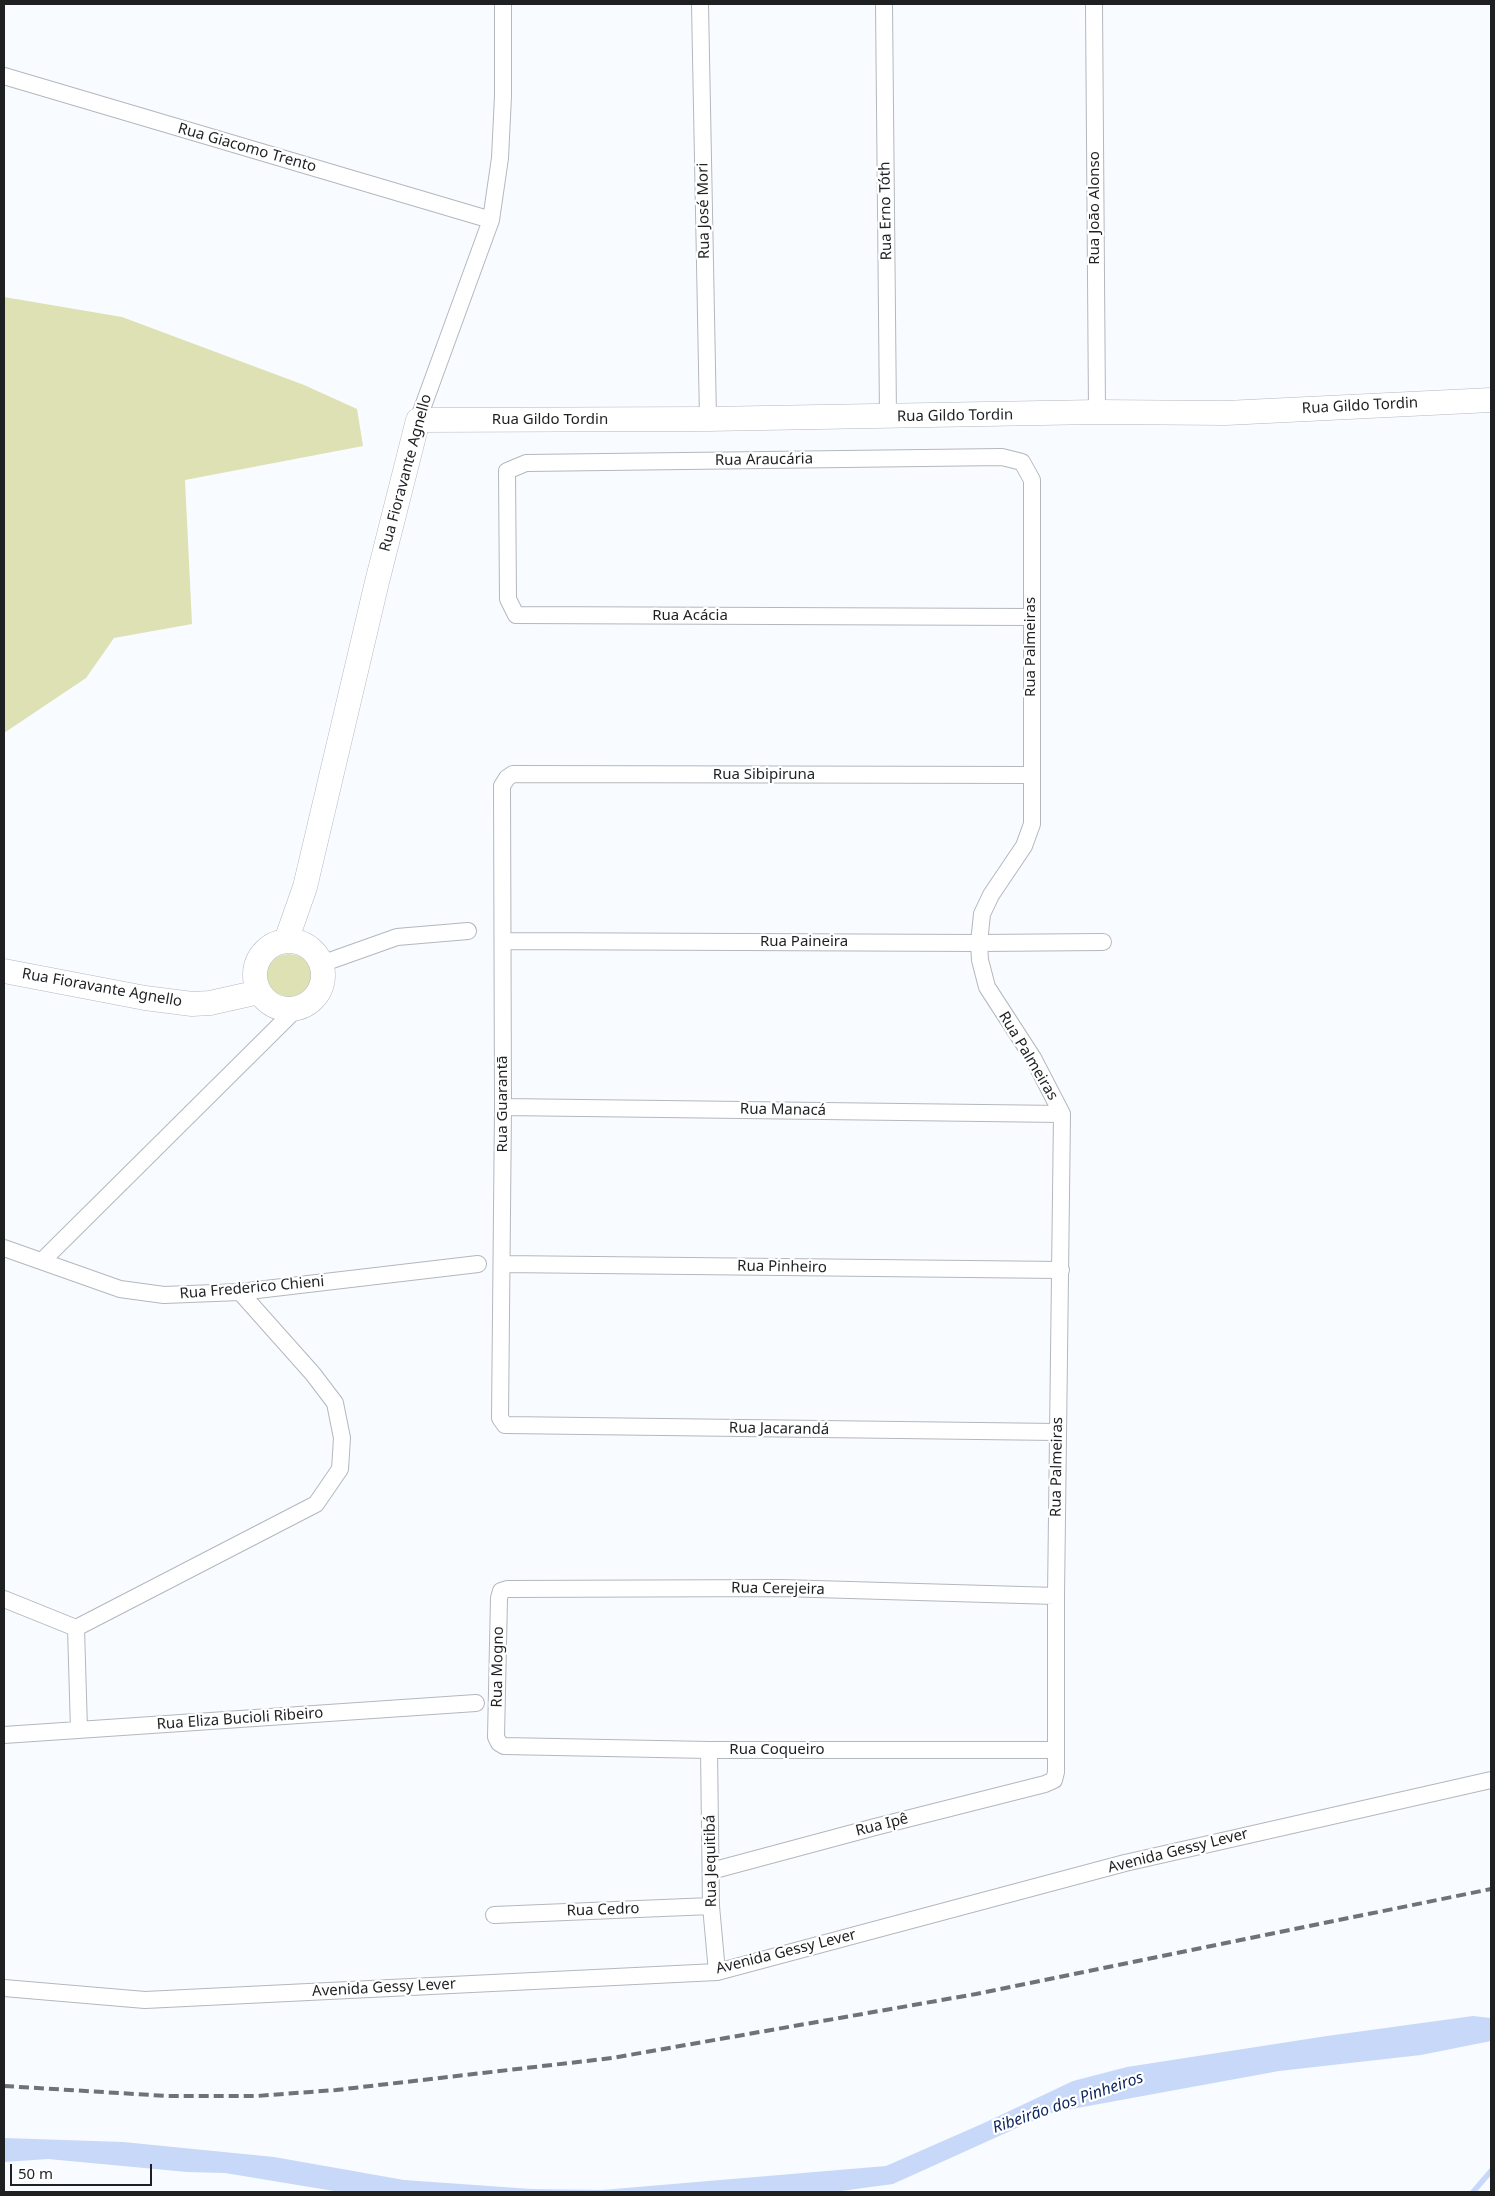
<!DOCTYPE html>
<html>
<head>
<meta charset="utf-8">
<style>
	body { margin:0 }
	#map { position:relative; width:1495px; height:2196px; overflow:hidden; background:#f8fbff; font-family:"Noto Sans",sans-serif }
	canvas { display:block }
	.frame { position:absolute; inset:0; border:5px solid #1e2022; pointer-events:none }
	.scale { position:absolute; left:10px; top:2164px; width:142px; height:22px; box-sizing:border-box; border:2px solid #1e2022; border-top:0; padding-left:6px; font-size:15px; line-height:18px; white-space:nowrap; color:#1e2022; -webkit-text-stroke:4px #fff; paint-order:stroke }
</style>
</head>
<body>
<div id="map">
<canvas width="1495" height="2196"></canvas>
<div class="frame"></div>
<div class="scale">50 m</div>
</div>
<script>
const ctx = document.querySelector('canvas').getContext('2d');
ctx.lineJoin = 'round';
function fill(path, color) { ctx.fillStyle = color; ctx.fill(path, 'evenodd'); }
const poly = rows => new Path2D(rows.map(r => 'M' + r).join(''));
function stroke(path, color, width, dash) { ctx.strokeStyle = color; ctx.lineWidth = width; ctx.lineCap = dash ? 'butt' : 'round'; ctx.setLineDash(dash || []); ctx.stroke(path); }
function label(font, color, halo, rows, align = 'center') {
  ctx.font = font + ' "Noto Sans",sans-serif'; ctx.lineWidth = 4.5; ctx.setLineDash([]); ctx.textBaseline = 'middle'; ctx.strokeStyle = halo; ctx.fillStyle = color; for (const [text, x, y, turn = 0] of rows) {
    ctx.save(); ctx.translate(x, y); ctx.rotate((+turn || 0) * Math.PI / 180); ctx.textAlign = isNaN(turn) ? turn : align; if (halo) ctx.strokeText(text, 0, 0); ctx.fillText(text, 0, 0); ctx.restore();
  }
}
fill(poly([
	[4,297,122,317,304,385,357,409,363,446,185,480,192,624,114,638,86,678,4,733],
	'265 978a24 24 0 1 1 48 0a24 24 0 1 1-48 0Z'
]), '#dde1b3');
fill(poly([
	[1473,2016,1491,2018,1491,2041,1421,2055,1279,2071,1050,2113,893,2184,834,2192,340,2192,225,2173,187,2172,48,2159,4,2162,4,2138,123,2142,274,2157,404,2180,531,2189,602,2190,886,2166,984,2123,1073,2081,1127,2067,1327,2036]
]), '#c8d8f8');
stroke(poly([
	[1473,2192,1491,2171]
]), '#c8d8f8', 5.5);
const street = poly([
	[700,4,708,419],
	[884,4,888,417],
	[1094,4,1097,412],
	[4,76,491,220],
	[418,420,491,220,500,158,503,96,503,4],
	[1032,775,513,774,507,778,502,786,503,1107,500,1418,505,1425,1057,1432],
	[504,941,979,943,1103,942],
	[321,964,397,937,468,931],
	[503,1107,1062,1114],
	[4,1248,120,1289,164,1295,240,1292,478,1264],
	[42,1261,298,1007],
	[503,1264,1061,1270],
	[1056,1596,781,1588,507,1589,501,1591,499,1598,496,1737,499,1743,504,1746,709,1750,1056,1750],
	[4,1599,76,1628,316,1504,340,1469,342,1438,335,1403,313,1374,240,1292],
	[76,1628,79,1730],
	[4,1735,476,1703],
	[709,1750,711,1906,717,1972],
	[711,1871,875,1827,1045,1784,1054,1780,1056,1772,1056,1596,1062,1114,1033,1058,987,987,980,960,979,943,982,914,991,895,1024,846,1032,824,1032,480,1022,462,1002,457,526,463,507,471,508,599,516,615,1031,617],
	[494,1915,711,1906],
	[4,1988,145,2000,717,1972,1125,1863,1491,1780]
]);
const secondary = poly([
	[286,941,305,887,377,582,418,420,708,419,1097,412,1226,413,1491,400],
	'255 975a34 34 0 1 1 68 0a34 34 0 1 1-68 0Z',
	[4,971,145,998,192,1004,210,1003,259,992]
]);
stroke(street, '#b3b8bd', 18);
stroke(secondary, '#b3b8bd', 25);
stroke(street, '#fff', 16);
stroke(secondary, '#fff', 24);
stroke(poly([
	[4,2086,168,2096,257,2096,336,2090,612,2058,976,1994,1491,1889]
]), '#707376', 4, [10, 5]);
label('15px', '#1e2022', '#fff', [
	["Rua Giacomo Trento",247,148,16],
	["Rua João Alonso",1095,208,-90],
	["Rua José Mori",704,211,-91],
	["Rua Erno Tóth",886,211,-91],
	["Rua Gildo Tordin",1360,406,-3],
	["Rua Gildo Tordin",955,416,-1],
	["Rua Gildo Tordin",550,420],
	["Rua Araucária",764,460,-1],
	["Rua Fioravante Agnello",406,473,-75],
	["Rua Acácia",690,616],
	["Rua Palmeiras",1031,647,-90],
	["Rua Sibipiruna",764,775],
	["Rua Paineira",804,942],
	["Rua Fioravante Agnello",102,988,10],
	["Rua Palmeiras",1028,1056,59],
	["Rua Guarantã",503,1104,-90],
	["Rua Manacá",783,1110,1],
	["Rua Pinheiro",782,1267,1],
	["Rua Frederico Chieni",252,1288,-5],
	["Rua Jacarandá",779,1429,1],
	["Rua Palmeiras",1057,1467,-89],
	["Rua Cerejeira",778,1589,1],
	["Rua Mogno",498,1667,-89],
	["Rua Eliza Bucioli Ribeiro",240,1719,-4],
	["Rua Coqueiro",777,1750],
	["Rua Ipê",882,1825,-14],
	["Avenida Gessy Lever",1178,1851,-14],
	["Rua Jequitibá",711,1861,-91],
	["Rua Cedro",603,1910,-2],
	["Avenida Gessy Lever",786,1952,-14],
	["Avenida Gessy Lever",384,1988,-3]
]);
label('italic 16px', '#0d255f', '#fff', [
	["Ribeirão dos Pinheiros",1068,2103,-19]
]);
</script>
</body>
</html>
